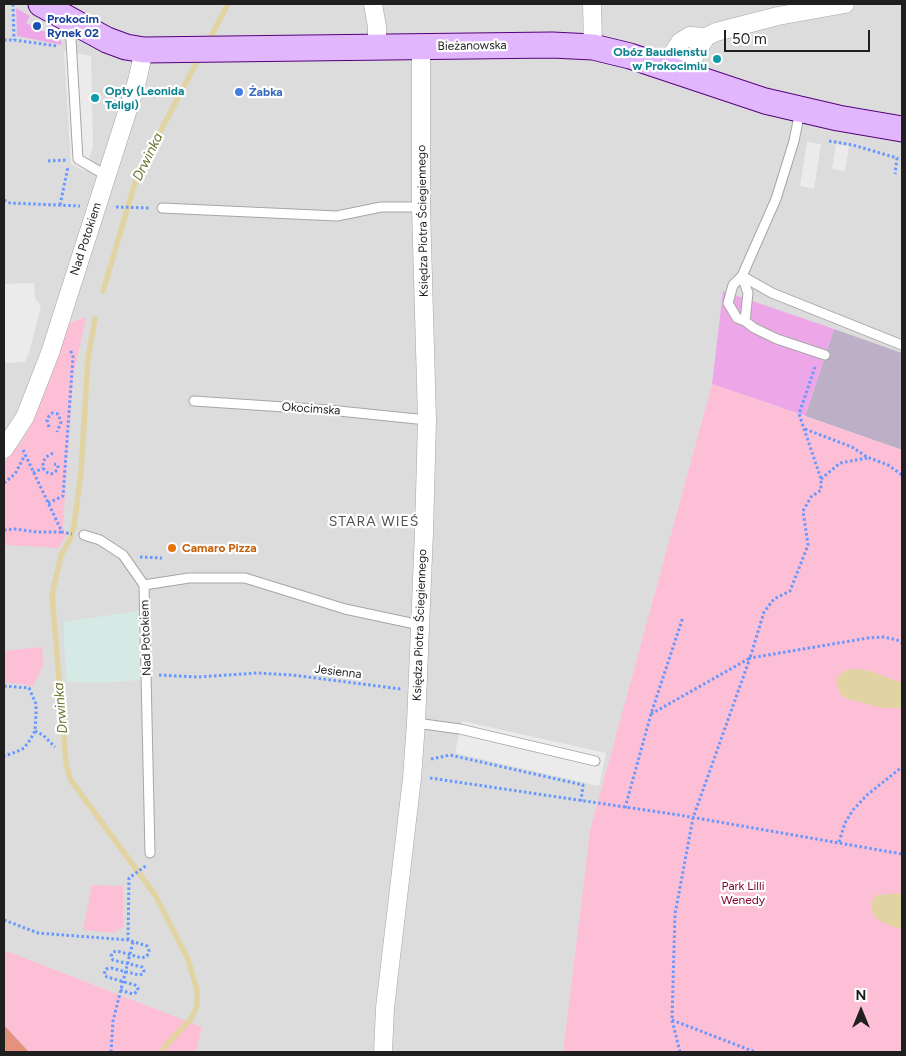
<!DOCTYPE html>
<html>
<head>
<meta charset="utf-8">
<style>
	body { margin:0 }
	#map { position:relative; width:906px; height:1056px; overflow:hidden; background:#e7e5f0; font-family:Figtree,sans-serif }
	canvas { display:block }
	.frame { position:absolute; inset:0; border:5px solid #1f1f1f; pointer-events:none }
	.north { position:absolute; left:836px; top:986px; width:50px; height:50px; -webkit-text-stroke:4px #fff; paint-order:stroke; rotate:0deg; font-size:14px; font-weight:700; line-height:20px; text-align:center; color:#1f1f1f }
	.north::after { content:''; display:block; margin:auto; width:18px; height:22px; background:#1f1f1f; clip-path:polygon(50% 0,100% 100%,50% 72%,0 100%) }
	.scale { position:absolute; left:724px; top:30px; width:146px; height:22px; box-sizing:border-box; border:2px solid #1f1f1f; border-top:0; padding-left:6px; font-size:15px; line-height:18px; white-space:nowrap; color:#1f1f1f; -webkit-text-stroke:4px #fff; paint-order:stroke }
</style>
</head>
<body>
<div id="map">
<canvas width="906" height="1056"></canvas>
<div class="frame"></div>
<div class="north">N</div>
<div class="scale">50 m</div>
</div>
<script>
const ctx = document.querySelector('canvas').getContext('2d');
ctx.lineJoin = 'round';
function fill(path, color) { ctx.fillStyle = color; ctx.fill(path, 'evenodd'); }
const poly = rows => new Path2D(rows.map(r => 'M' + r).join(''));
function stroke(path, color, width, dash) { ctx.strokeStyle = color; ctx.lineWidth = width; ctx.lineCap = dash ? 'butt' : 'round'; ctx.setLineDash(dash || []); ctx.stroke(path); }
function label(font, color, halo, rows, align = 'center') {
  ctx.font = font + ' Figtree,sans-serif'; ctx.lineWidth = 4.5; ctx.setLineDash([]); ctx.textBaseline = 'middle'; ctx.strokeStyle = halo; ctx.fillStyle = color; for (const [text, x, y, turn = 0] of rows) {
    ctx.save(); ctx.translate(x, y); ctx.rotate((+turn || 0) * Math.PI / 180); ctx.textAlign = isNaN(turn) ? turn : align; if (halo) ctx.strokeText(text, 0, 0); ctx.fillText(text, 0, 0); ctx.restore();
  }
}
fill(poly([
	[4,4,902,4,902,353,723,292,712,384,590,830,563,1052,196,1052,202,1027,4,950]
]), '#dcdcdd');
fill(poly([
	[138,611,142,639,139,639,141,680,101,683,67,682,64,644,64,622]
]), '#d6eae5');
fill(poly([
	[834,329,902,353,902,450,805,416]
]), '#bcafc6');
fill(poly([
	[16,8,30,16,26,23,45,32,48,25,58,31,62,45,17,36],
	[723,291,834,329,805,416,712,384]
]), '#eda7e8');
fill(poly([
	[86,317,73,378,63,526,66,535,59,548,4,545,4,463,22,441,33,421,52,374,70,323],
	[712,384,902,450,902,1052,563,1052,590,830],
	[42,647,43,665,33,686,4,682,4,651],
	[92,885,123,886,123,927,113,933,83,930],
	[4,950,202,1027,196,1052,29,1052,4,1025]
]), '#fdbfd5');
fill(poly([
	[4,1025,29,1052,4,1052]
]), '#e4917e');
fill(poly([
	[64,51,91,56,93,146,85,171,71,164],
	[807,142,821,144,814,189,800,186],
	[836,144,849,146,845,171,832,169],
	[34,283,35,298,41,306,29,353,25,362,4,363,4,284],
	[462,721,606,753,599,786,455,753]
]), '#ebebeb');
fill(poly([
	[856,669,870,671,902,683,902,708,883,708,848,699,840,694,836,680,840,674,847,670],
	[902,893,902,929,888,925,877,919,873,915,871,903,874,898,877,895]
]), '#e1d4a2');
stroke(poly([
	[208,42,228,4],
	[103,291,137,176,200,56],
	[95,319,88,358,81,472,74,526,70,539,61,555,52,595,66,763,70,779,155,895,188,959,197,990,197,1006,191,1019,166,1045,162,1052]
]), '#e1d4a2', 5.5);
const lane = poly([
	[70,23,78,159,107,176],
	[800,111,794,141,776,199,742,276,772,293,902,345],
	[162,208,337,216,381,207,421,207],
	[745,321,737,318,728,303,733,285,742,276,748,293,745,321,754,328,777,339,825,355],
	[194,401,329,410,427,420],
	[84,535,100,540,123,555,144,585],
	[416,723,460,729,595,761],
	[150,853,144,585,189,578,245,578,345,609,420,625]
]);
const street = poly([
	[373,4,377,27,377,47],
	[592,4,593,47],
	[706,37,690,64,676,72,672,58,673,53,680,42,690,36,706,37,716,32,778,16,845,4],
	[4,449,25,417,50,353,137,81,144,50],
	[383,1052,385,1008,412,778,416,723,424,532,427,420,421,207,421,47]
]);
const secondary = poly([
	[41,4,107,40,126,47,144,50,552,45,593,47,630,56,765,101,838,118,902,129]
]);
stroke(lane, '#a6a6a6', 11);
stroke(street, '#a6a6a6', 19);
stroke(secondary, '#54007c', 27);
stroke(poly([
	[13,4,14,40],
	[4,40,14,40,57,46],
	[829,141,853,145,897,158,895,174],
	[48,161,66,160],
	[4,200,10,203,80,206],
	[60,205,68,167],
	[116,207,150,208],
	[49,427,47,420,49,416,52,413,58,414,61,422,57,432],
	[805,429,852,447,867,457,888,465,902,475],
	[23,450,62,532,72,534],
	[53,453,46,457,43,462,43,468,46,472,51,474,55,472,58,469,58,465,54,464],
	[33,473,43,468],
	[821,479,840,463,867,458],
	[4,483,15,474,25,455],
	[48,503,63,496,73,357,70,349],
	[4,530,15,529,37,532,62,532],
	[140,557,162,558],
	[159,675,198,677,257,673,292,675,401,689],
	[4,686,29,688,36,704,36,714,35,731,30,740,24,748,16,752,4,756],
	[651,714,750,658,764,612,774,599,790,591,808,545,803,511,811,497,821,490,821,479,799,414,815,367],
	[35,731,43,735,55,747],
	[431,759,450,755,583,785,581,801],
	[430,778,679,815,902,854],
	[625,808,651,714,683,617],
	[839,842,845,823,853,810,867,795,902,767],
	[4,920,38,933,128,940,147,946,149,951,147,956,142,958,117,951,113,952,111,956,113,960,142,967,144,970,143,974,139,975,111,968,106,969,104,974,107,977,135,985,138,988,137,992,133,994,120,990],
	[128,940,129,878,147,865],
	[672,1020,755,1052],
	[111,1052,113,1021,133,942],
	[680,1052,672,1020,675,914,693,818,750,658,868,638,884,637,897,640,902,643]
]), '#6798ff', 3, [2.5, 2.5]);
stroke(lane, '#fff', 9);
stroke(street, '#fff', 18);
stroke(secondary, '#e2b6fd', 25);
for (const [x, y, r, color] of [
	[37,26,5,"#1a4fb4"],
	[717,59,5,"#0f9aa8"],
	[239,92,5,"#3f7fe0"],
	[95,98,5,"#0f9aa8"],
	[172,548,5,"#e8710a"]
]) { const dot = new Path2D(); dot.arc(x, y, r, 0, 2 * Math.PI); ctx.fillStyle = color; ctx.fill(dot); stroke(dot, '#fff', 2); }
label('bold 12px', '#164399', '#fff', [
	["Prokocim",47,19],
	["Rynek 02",47,33]
], 'left');
label('12px', '#1f1f1f', '#fff', [
	["Bieżanowska",472,46,-1],
	["Księdza Piotra Ściegiennego",423,221,-91],
	["Nad Potokiem",86,239,-72],
	["Okocimska",311,409,4],
	["Księdza Piotra Ściegiennego",420,625,-88],
	["Nad Potokiem",146,638,-92],
	["Jesienna",338,672,7]
]);
label('bold 12px', '#0d838f', '#fff', [
	["Obóz Baudienstu",707,52],
	["w Prokocimiu",707,66],
	["Opty (Leonida",105,91,"left"],
	["Teligi)",105,105,"left"]
], 'right');
label('bold 12px', '#366cbe', '#fff', [
	["Żabka",249,92]
], 'left');
label('bold 12px', '#c56008', '#fff', [
	["Camaro Pizza",182,548]
], 'left');
label('12px', '#850531', '#fff', [
	["Park Lilli",743,886],
	["Wenedy",743,900]
]);
label('italic 14px', '#6f7330', '#fff', [
	["Drwinka",148,157,-64],
	["Drwinka",61,708,-95]
]);
ctx.letterSpacing = '1px';
label('14px', '#525252', '#fff', [
	["STARA WIEŚ",374,522]
]);
ctx.letterSpacing = '0px';
</script>
</body>
</html>
